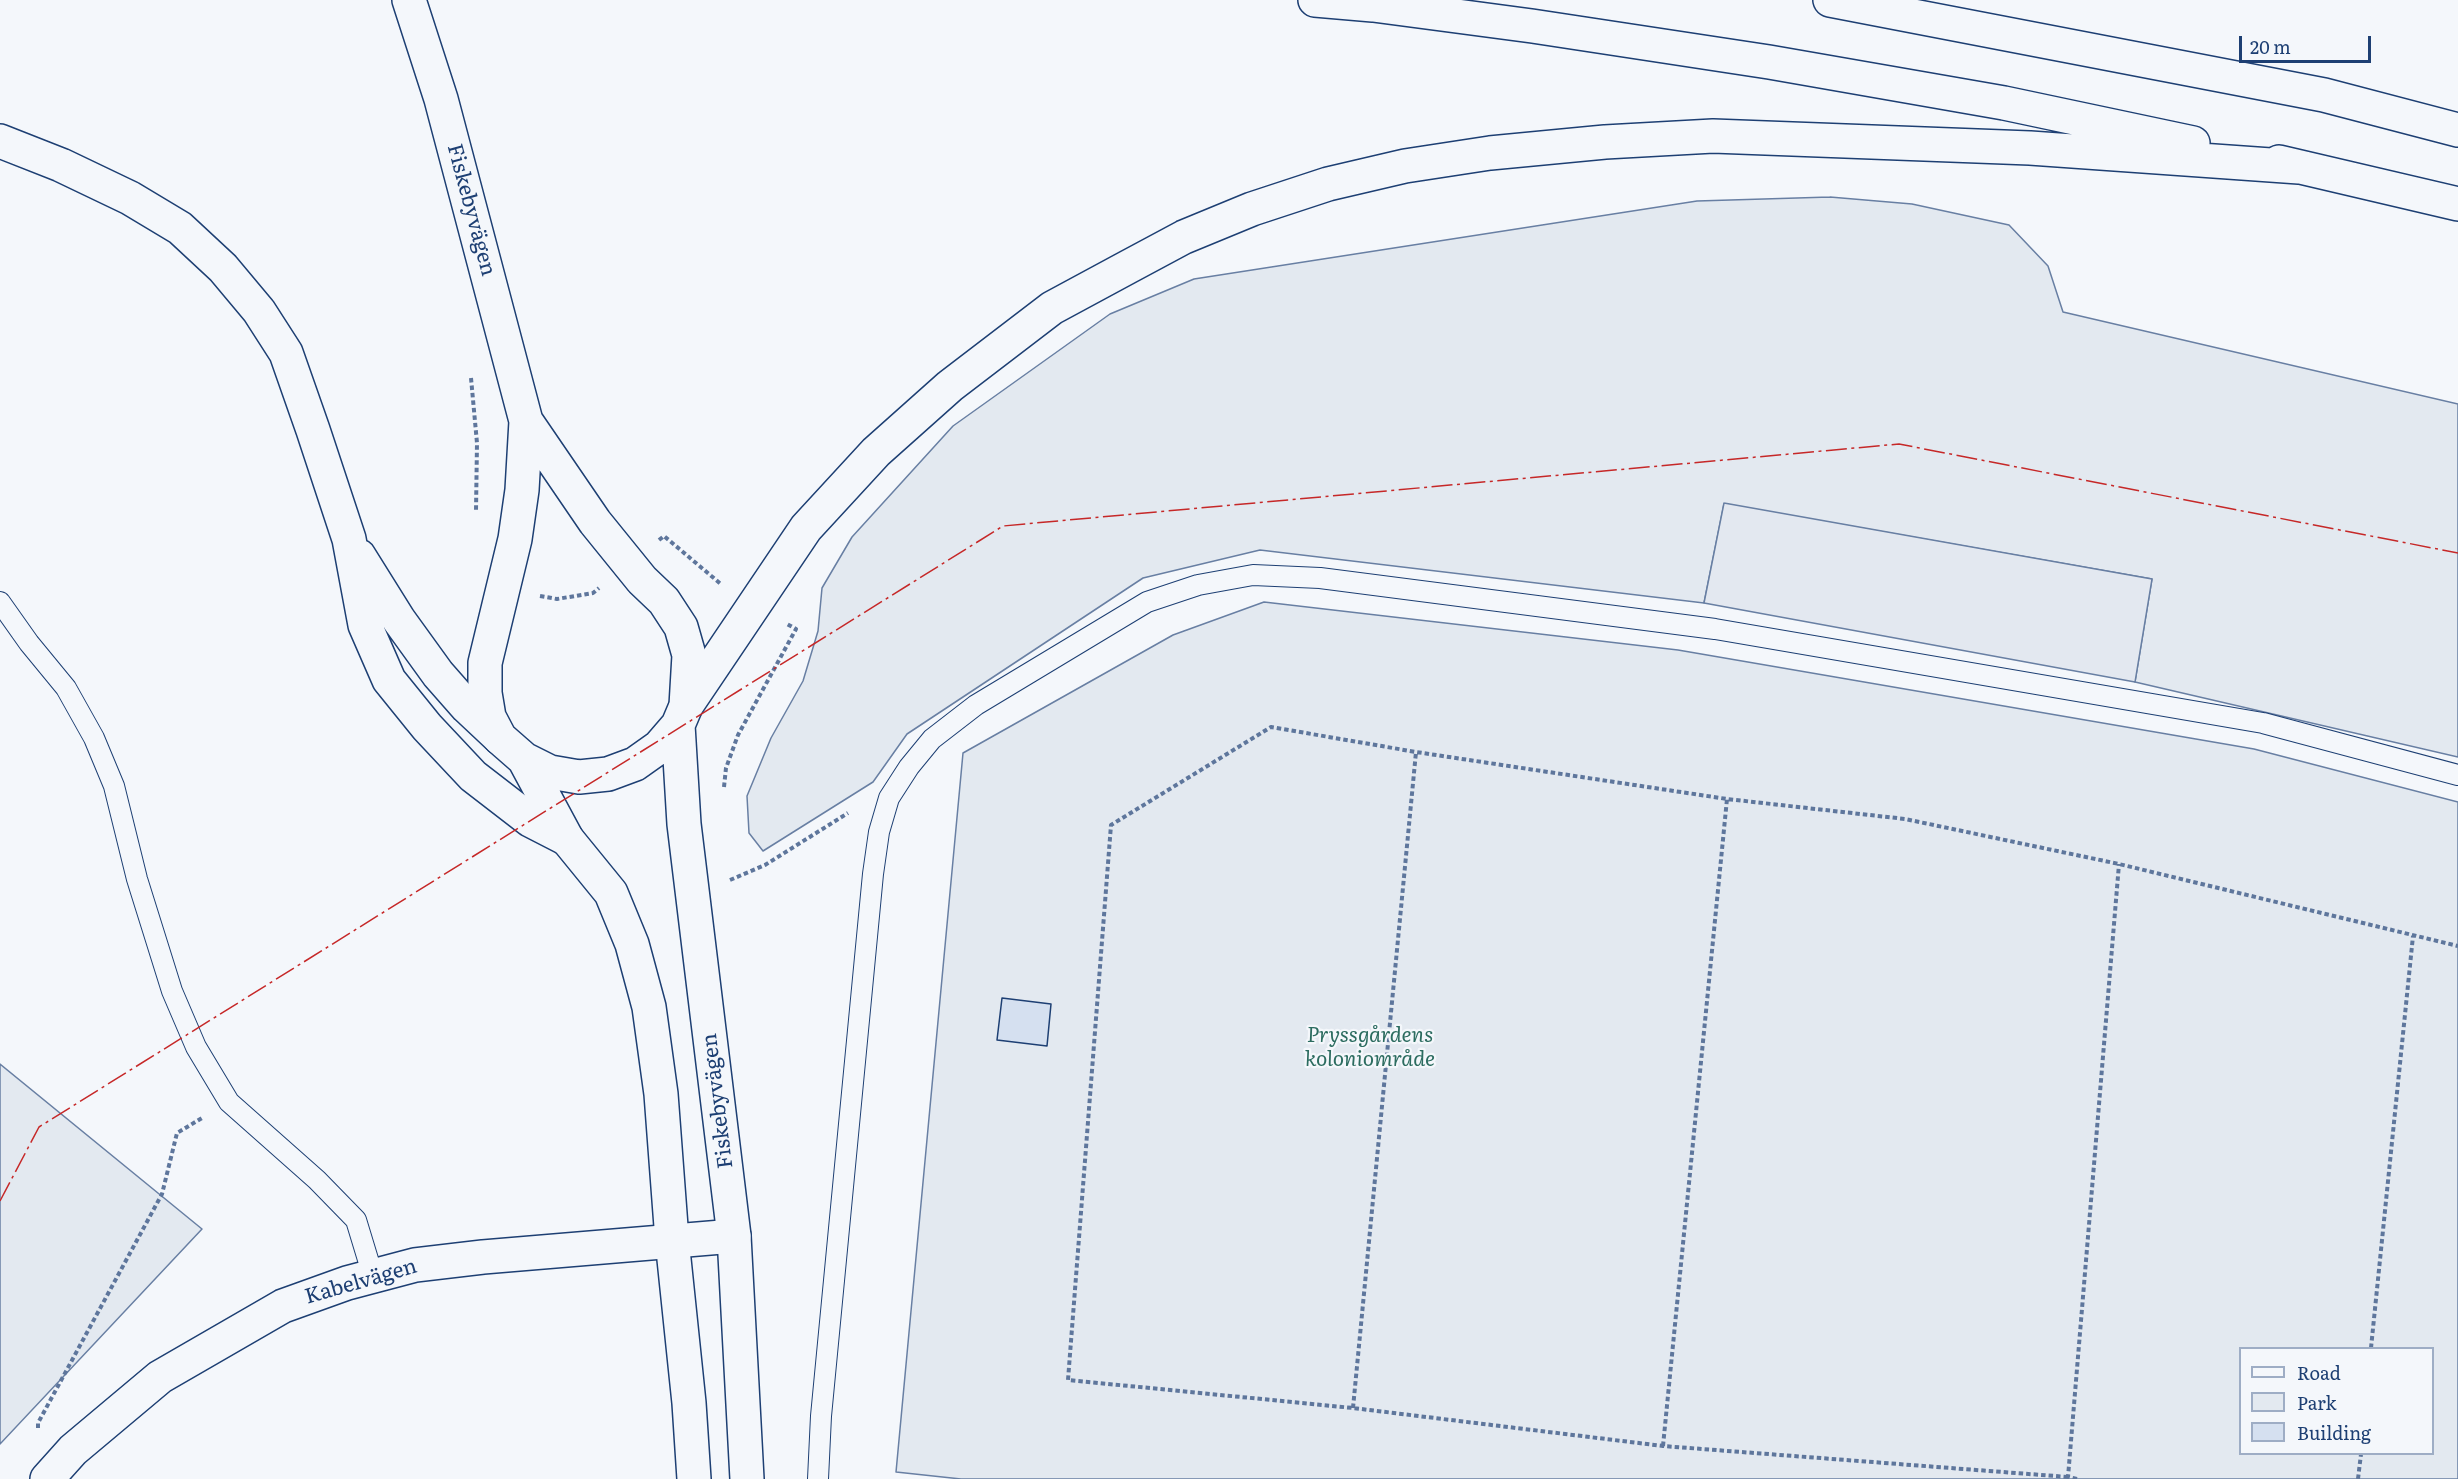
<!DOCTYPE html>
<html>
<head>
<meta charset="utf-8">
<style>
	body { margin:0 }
	#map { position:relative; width:2458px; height:1479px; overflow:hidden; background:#f4f7fb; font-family:Literata,serif }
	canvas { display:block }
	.legend { position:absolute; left:2239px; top:1347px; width:195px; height:108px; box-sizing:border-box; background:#f4f7fb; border:2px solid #9eadc5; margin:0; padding:8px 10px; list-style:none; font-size:18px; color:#1d3f73 }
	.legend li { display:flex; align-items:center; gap:12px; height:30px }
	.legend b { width:30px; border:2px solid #9eadc5 }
	.scale { position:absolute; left:2239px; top:36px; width:132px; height:27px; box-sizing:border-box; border:3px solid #1d3f73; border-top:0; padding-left:8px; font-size:18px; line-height:21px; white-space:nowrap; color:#1d3f73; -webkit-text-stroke:4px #f4f7fb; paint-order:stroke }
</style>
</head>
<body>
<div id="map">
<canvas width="2458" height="1479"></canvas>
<ul class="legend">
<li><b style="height:8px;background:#f4f7fb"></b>Road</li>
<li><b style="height:16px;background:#e3e9f0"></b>Park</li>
<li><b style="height:16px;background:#d5e0f0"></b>Building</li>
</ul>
<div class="scale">20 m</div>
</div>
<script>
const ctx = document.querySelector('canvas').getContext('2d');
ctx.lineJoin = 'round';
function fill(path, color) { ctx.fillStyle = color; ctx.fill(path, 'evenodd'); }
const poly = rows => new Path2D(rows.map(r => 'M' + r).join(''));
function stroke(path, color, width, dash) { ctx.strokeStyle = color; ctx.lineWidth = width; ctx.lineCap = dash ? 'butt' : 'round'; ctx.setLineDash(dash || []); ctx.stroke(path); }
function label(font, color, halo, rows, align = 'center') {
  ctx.font = font + ' Literata,serif'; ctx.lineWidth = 4.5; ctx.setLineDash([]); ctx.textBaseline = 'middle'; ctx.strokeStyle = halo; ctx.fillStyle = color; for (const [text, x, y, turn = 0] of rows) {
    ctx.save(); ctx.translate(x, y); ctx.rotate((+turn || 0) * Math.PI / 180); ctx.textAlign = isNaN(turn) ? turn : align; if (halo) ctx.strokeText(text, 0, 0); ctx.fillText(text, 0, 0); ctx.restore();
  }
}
const green = poly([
	[1830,197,1912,204,2009,225,2048,266,2063,312,2458,404,2458,757,2135,682,2152,579,1724,504,1704,603,1260,550,1143,578,907,734,873,782,763,851,749,833,747,796,771,738,803,681,818,631,822,588,852,537,953,426,1110,314,1194,279,1697,201,1830,197],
	[1264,602,1678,650,2254,749,2458,802,2458,1479,961,1479,896,1472,963,753,1173,635,1264,602],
	[2240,1348,2432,1348,2432,1454,2240,1454,2240,1348],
	[0,1064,202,1229,0,1444,0,1064]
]);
fill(green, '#e3e9f0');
stroke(green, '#687fa3', 1.5);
const parking = poly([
	[1724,503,2152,579,2135,682,1704,603,1724,503]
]);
fill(parking, '#e3e8f0');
stroke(parking, '#687fa3', 1.5);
const building = poly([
	[1002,998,1051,1004,1047,1046,997,1040,1002,998]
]);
fill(building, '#d5e0f0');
stroke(building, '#1d3f73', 1.5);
const service = poly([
	[0,602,29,643,66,688,94,738,114,786,137,879,172,991,196,1047,229,1102,317,1180,356,1220,373,1276],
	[818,1479,821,1416,873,874,879,832,889,798,909,767,932,739,976,705,1147,602,1198,585,1253,575,1320,578,1715,629,2263,723,2458,775]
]);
const minor = poly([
	[47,1479,73,1450,160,1377,283,1306,347,1283,415,1265,483,1257,734,1236]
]);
const tertiary = poly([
	[409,0,441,99,526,421,522,490,515,539,485,663,485,693,489,717,500,738,524,759,550,772,579,777,608,774,635,764,659,747,678,725,686,706,689,655,681,627,664,601,642,580,595,522,526,421],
	[678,725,684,824,734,1236,747,1479],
	[524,759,567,839,611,893,632,944,649,1007,661,1094,672,1240,689,1403,694,1479]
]);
const motorway = poly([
	[1315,0,1373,5,1532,26,1769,62,2004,103,2193,143],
	[1830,0,2324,95,2458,130],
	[0,141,61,165,130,198,180,228,223,268,259,311,286,353,313,430,349,539,365,625,389,680,427,727,473,776,530,820,567,839],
	[2279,162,2458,204],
	[359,556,399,620,438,674,467,707,500,738],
	[686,706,806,528,876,452,950,386,1052,308,1128,267,1184,237,1252,209,1328,184,1405,166,1490,153,1605,142,1713,136,2030,148,2299,167]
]);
stroke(service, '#1d3f73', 22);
stroke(minor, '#1d3f73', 36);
stroke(tertiary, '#1d3f73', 36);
stroke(motorway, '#1d3f73', 36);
stroke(poly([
	[471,378,477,443,476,511],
	[659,540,664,536,722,585],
	[540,596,557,599,593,593,599,588],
	[724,787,726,768,738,735,796,629,787,624],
	[730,880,765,865,848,813],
	[2371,1348,2413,936],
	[1353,1408,1416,752],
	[38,1428,38,1423,162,1194,177,1133,202,1118],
	[1663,1446,1727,799],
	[2068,1477,1663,1446,1353,1408,1068,1380,1111,825,1271,727,1416,752,1727,799,1905,819,2119,864,2458,946],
	[2077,1479,2068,1477,2119,864],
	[2358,1479,2361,1454]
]), '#5e769c', 4, [4.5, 3]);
stroke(service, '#f4f7fb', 20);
stroke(minor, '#f4f7fb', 33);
stroke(tertiary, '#f4f7fb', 33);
stroke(motorway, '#f4f7fb', 33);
stroke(poly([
	[0,1201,39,1127,1003,526,1899,444,2458,553]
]), '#c62828', 1.5, [21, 4.5, 3, 4.5]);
label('21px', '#1d3f73', '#f4f7fb', [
	["Fiskebyvägen",471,210,75],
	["Fiskebyvägen",718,1101,-97],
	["Kabelvägen",361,1282,-16]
]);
label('italic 21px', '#2c6c60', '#f4f7fb', [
	["Pryssgårdens",1370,1036],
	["koloniområde",1370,1060]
]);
</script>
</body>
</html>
